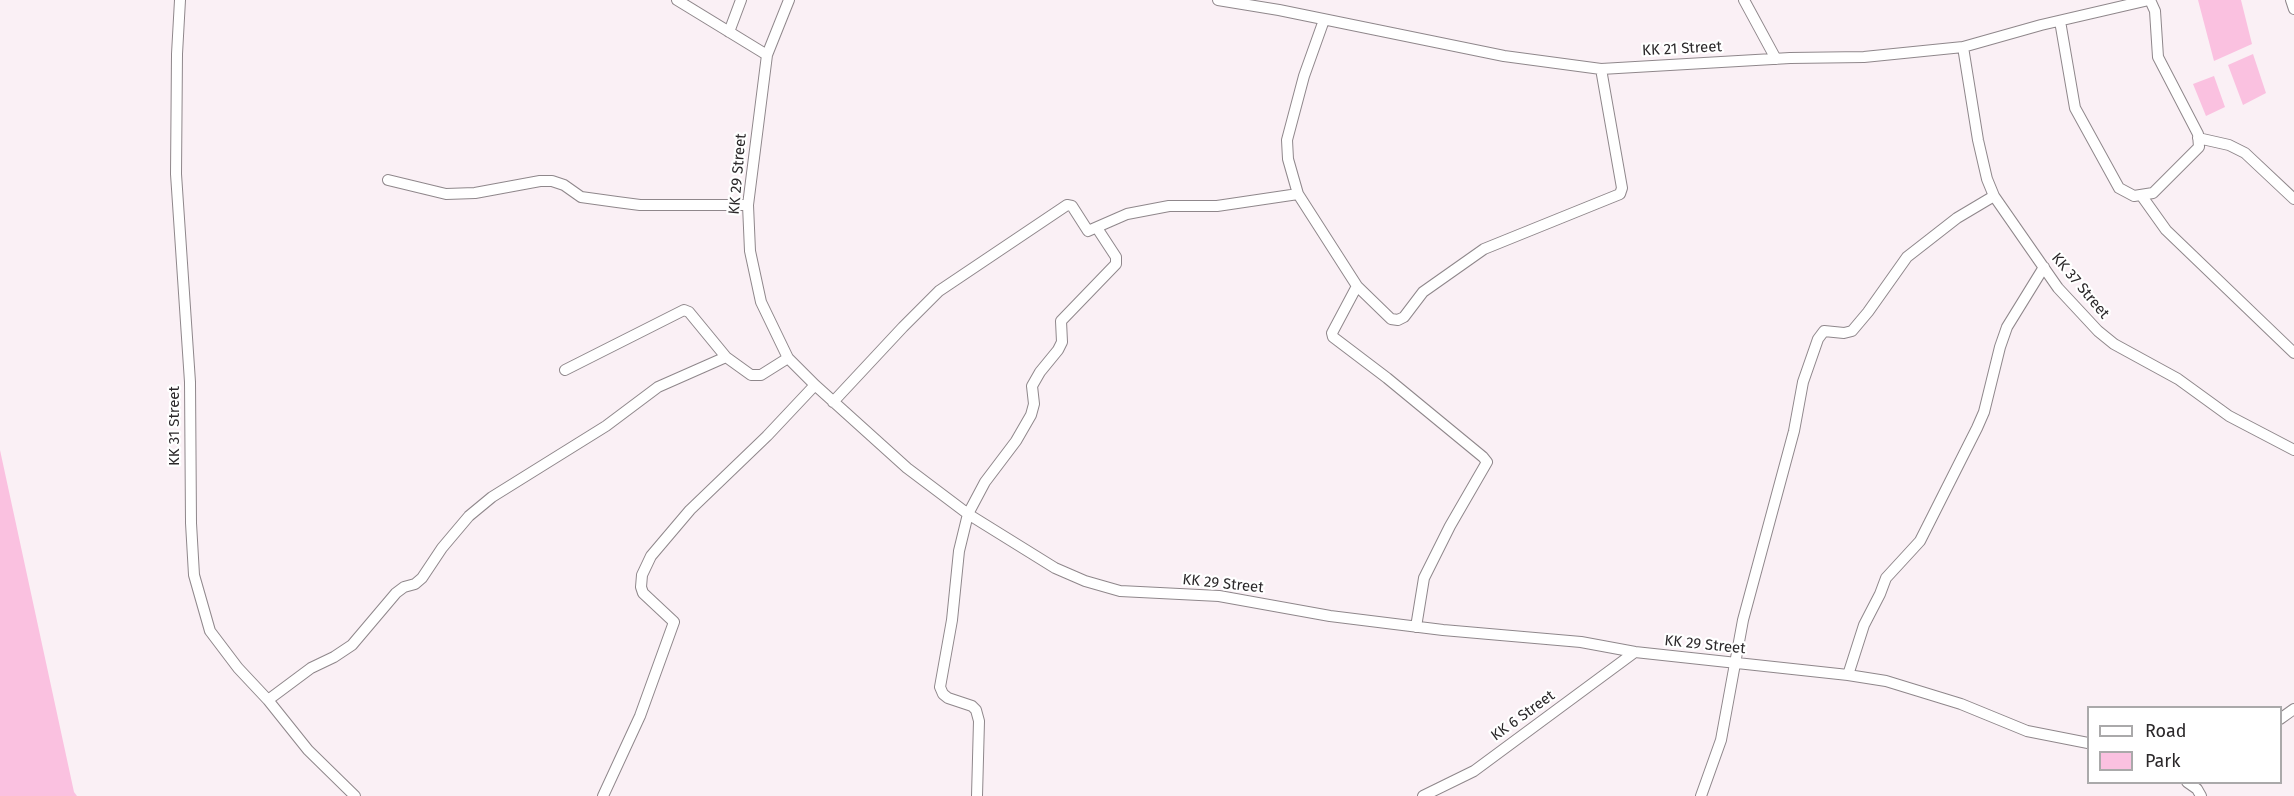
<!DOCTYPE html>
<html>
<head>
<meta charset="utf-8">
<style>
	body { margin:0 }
	#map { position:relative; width:2294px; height:796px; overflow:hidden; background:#faf0f5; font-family:"Fira Sans",sans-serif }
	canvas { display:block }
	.legend { position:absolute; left:2087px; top:706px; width:195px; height:78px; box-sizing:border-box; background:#fff; border:2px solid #aaa9aa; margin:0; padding:8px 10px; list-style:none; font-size:18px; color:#2b282a }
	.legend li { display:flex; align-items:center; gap:12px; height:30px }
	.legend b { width:30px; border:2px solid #aaa9aa }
</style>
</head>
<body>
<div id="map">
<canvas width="2294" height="796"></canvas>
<ul class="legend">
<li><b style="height:8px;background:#fff"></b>Road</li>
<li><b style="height:16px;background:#fac1e0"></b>Park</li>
</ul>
</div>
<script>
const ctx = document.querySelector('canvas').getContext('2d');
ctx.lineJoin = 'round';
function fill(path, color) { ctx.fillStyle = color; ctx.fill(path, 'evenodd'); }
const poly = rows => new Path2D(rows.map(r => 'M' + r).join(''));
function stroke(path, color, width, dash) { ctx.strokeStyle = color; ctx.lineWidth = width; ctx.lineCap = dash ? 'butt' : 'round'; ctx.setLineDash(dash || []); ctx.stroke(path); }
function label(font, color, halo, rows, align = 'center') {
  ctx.font = font + ' "Fira Sans",sans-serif'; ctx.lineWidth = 4.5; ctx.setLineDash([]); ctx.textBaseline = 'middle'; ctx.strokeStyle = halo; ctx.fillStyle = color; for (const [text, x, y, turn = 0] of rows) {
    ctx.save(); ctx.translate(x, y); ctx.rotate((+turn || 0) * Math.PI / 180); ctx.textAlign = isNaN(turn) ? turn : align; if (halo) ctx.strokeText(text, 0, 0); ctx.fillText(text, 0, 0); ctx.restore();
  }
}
fill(poly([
	[2198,0,2241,0,2252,44,2214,61],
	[2253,54,2266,93,2243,105,2228,65],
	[2214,76,2225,107,2206,116,2193,84],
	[0,450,74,792,77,796,0,796]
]), '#fac1e0');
const street = poly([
	[180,0,177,54,176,174,190,382,191,523,194,575,210,631,238,668,268,700,308,750,355,796],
	[677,0,767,55],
	[789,0,767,55,748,205,750,251,761,302,788,358,815,385,907,468,968,514,1055,568,1085,581,1120,591,1219,596,1330,616,1443,630,1581,642,1635,652,1848,675,1886,681,1961,704,2027,731,2088,743],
	[1218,0,1279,10,1504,56,1601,69,1790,58,1864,57,1963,47,2041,25,2149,0],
	[1744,0,1776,59],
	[2291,0,2294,9],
	[1324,20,1304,76,1287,140,1288,159,1298,194,1357,286,1391,319,1398,320,1404,317,1423,292,1484,249,1620,194,1622,188,1601,69],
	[2060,21,2075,108,2119,188,2134,196,2153,193,2199,147,2198,134,2158,57,2155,11,2150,0],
	[729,32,741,0],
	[1963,47,1978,140,1987,179,1994,196,2058,288,2098,331,2114,344,2178,379,2229,416,2294,450],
	[2198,138,2229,145,2245,153,2294,199],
	[388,180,446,194,475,193,540,181,552,181,564,185,581,197,617,202,640,205,748,205],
	[2141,195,2166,230,2294,353],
	[1357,286,1332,333,1333,337,1387,378,1483,457,1487,462,1450,526,1424,578,1416,627],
	[565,370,684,310,689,312,726,357,751,375,761,375,788,358],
	[833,402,903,327,939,291,1067,205,1072,206,1088,231,1127,214,1169,206,1217,206,1298,194],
	[1848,675,1864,625,1880,594,1886,578,1920,541,1977,428,1984,412,2000,347,2007,327,2044,267],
	[268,700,311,668,334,657,352,645,396,593,404,587,415,584,422,578,442,548,469,516,492,497,606,426,658,387,726,357],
	[2280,719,2294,709],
	[2187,782,2197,789,2201,796],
	[603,796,640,716,674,622,643,593,641,587,642,575,651,556,690,510,767,436,815,385],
	[977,796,979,721,976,710,972,706,948,698,943,694,940,687,952,620,959,551,968,514,985,482,1016,441,1031,415,1034,404,1032,386,1040,372,1058,350,1062,342,1061,321,1116,264,1116,257,1097,228],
	[1423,796,1474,771,1635,652],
	[1701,796,1721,740,1743,620,1794,431,1803,382,1818,339,1824,331,1844,333,1852,331,1868,312,1907,257,1957,218,1994,196]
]);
stroke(street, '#8f878b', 12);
stroke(street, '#fff', 10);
label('15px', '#2b282a', '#fff', [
	["KK 21 Street",1682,49,-3],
	["KK 29 Street",738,174,-85],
	["KK 37 Street",2080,286,50],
	["KK 31 Street",175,426,-90],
	["KK 29 Street",1223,584,6],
	["KK 29 Street",1705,645,6],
	["KK 6 Street",1523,716,-36]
]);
</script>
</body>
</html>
